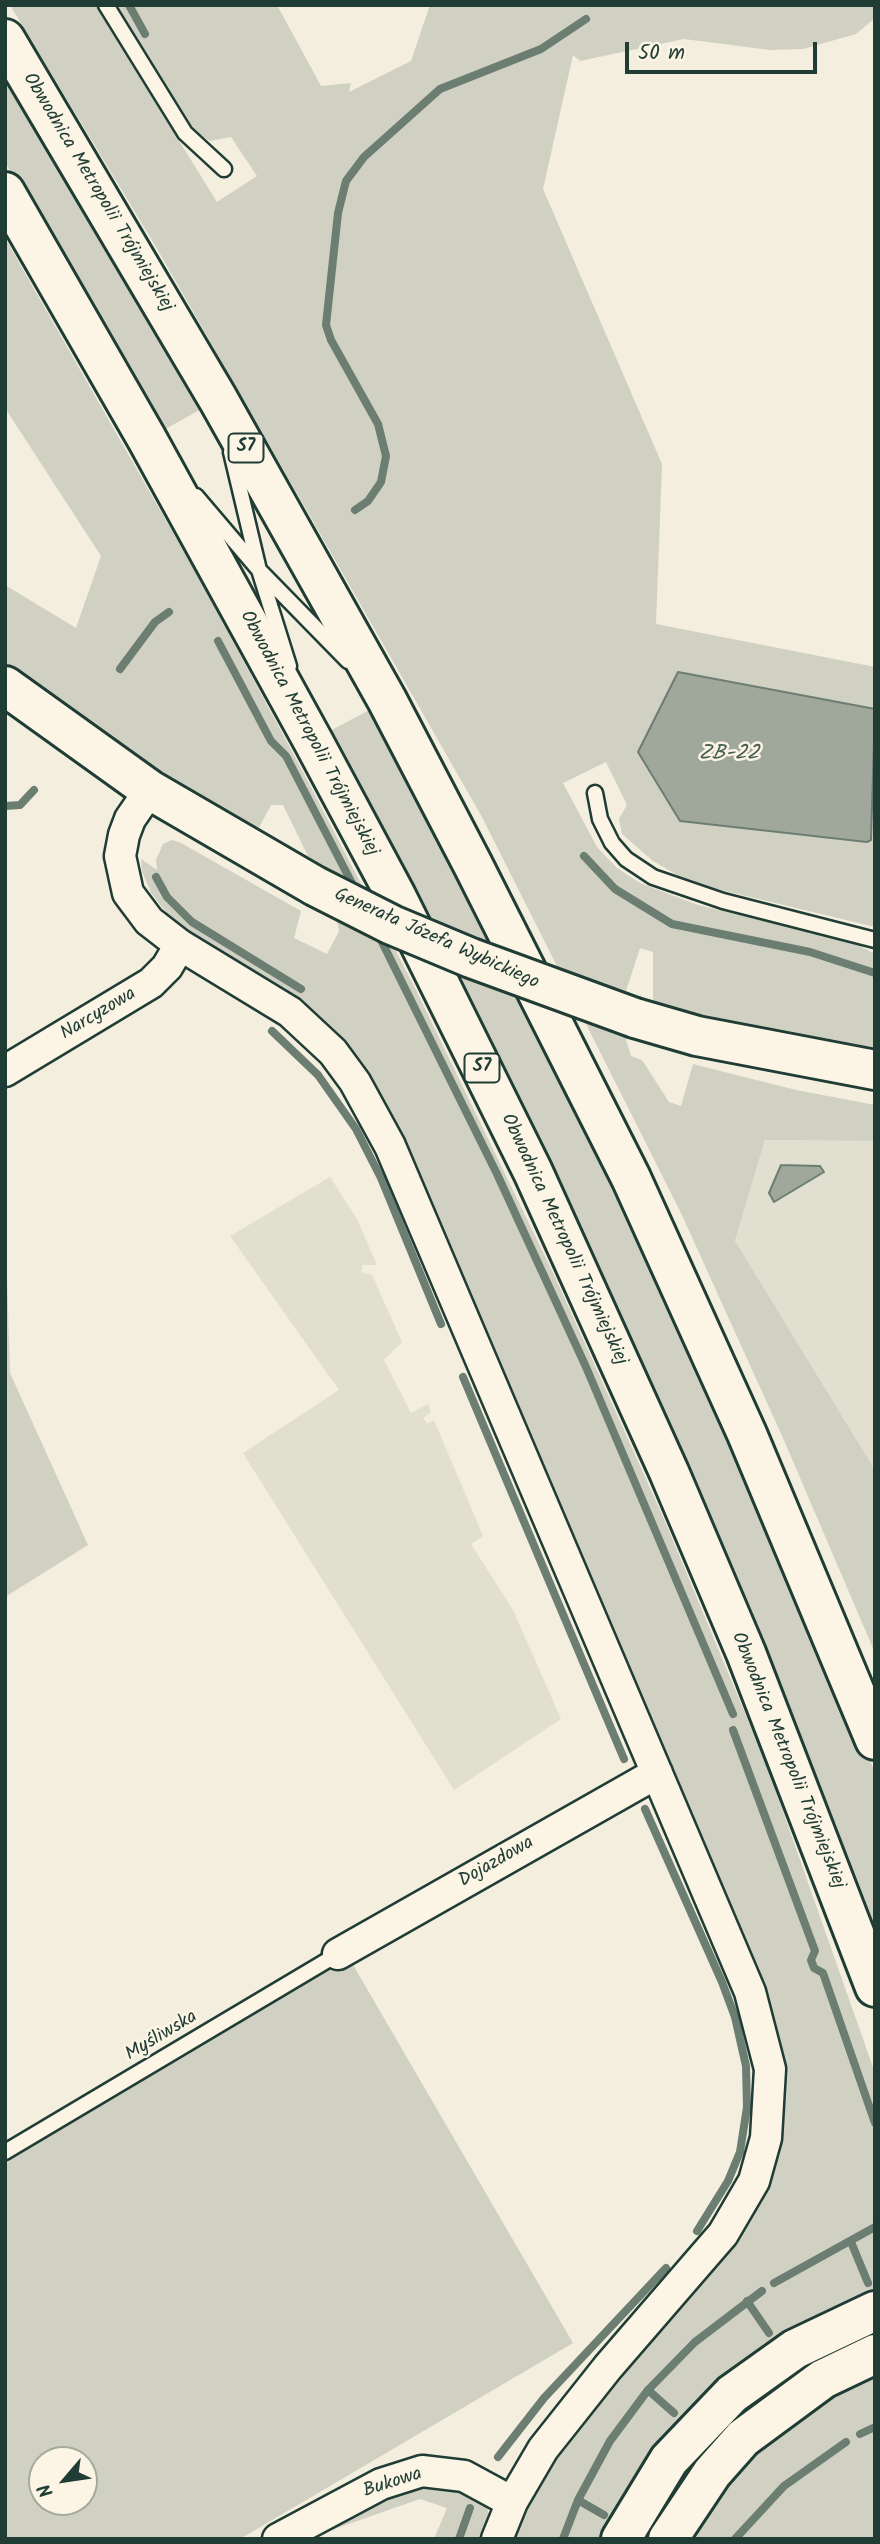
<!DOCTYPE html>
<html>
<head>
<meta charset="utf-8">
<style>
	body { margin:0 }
	#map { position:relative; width:880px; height:2544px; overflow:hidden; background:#f3eede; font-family:Kalam,sans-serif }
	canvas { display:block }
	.frame { position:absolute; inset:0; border:7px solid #1f3d34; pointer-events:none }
	.north { position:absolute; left:28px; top:2446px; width:70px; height:70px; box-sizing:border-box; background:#fcf5e5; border:2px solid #a4ab9e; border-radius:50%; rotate:241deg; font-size:19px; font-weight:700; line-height:28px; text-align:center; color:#1f3d34 }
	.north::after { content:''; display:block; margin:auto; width:24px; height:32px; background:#1f3d34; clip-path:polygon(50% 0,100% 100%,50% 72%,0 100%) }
	.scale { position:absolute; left:625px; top:42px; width:192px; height:32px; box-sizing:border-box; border:4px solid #1f3d34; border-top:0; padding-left:9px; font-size:21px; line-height:24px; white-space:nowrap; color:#1f3d34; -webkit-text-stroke:5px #fcf5e5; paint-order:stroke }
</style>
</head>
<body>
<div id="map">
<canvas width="880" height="2544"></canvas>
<div class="frame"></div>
<div class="north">N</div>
<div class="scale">50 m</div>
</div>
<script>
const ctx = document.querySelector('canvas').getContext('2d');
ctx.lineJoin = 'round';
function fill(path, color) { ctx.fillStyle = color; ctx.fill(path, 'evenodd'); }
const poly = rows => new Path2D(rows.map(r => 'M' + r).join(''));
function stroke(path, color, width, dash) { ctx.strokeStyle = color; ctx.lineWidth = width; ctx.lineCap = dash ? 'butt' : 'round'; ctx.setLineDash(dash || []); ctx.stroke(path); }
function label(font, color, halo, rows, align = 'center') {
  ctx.font = font + ' Kalam,sans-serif'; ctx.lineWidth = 5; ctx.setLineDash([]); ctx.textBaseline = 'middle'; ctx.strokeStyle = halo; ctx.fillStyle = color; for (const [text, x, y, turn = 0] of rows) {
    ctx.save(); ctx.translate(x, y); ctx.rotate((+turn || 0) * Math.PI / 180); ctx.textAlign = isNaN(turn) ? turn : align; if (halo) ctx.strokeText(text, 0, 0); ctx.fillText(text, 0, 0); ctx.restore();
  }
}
fill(poly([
	[765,1140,875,1141,875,1470,735,1242],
	[330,1177,357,1219,377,1265,363,1265,361,1272,372,1275,402,1342,384,1360,411,1413,428,1404,431,1412,423,1418,427,1424,434,1420,483,1536,471,1544,513,1610,561,1719,454,1790,243,1453,339,1390,230,1236]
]), '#e1dfd0');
fill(poly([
	[10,5,95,5,217,202,257,176,231,137,210,141,196,133,116,5,277,5,321,86,351,83,349,92,411,61,430,5,875,5,875,18,856,34,803,49,770,50,684,39,580,61,573,55,543,189,662,464,656,624,875,667,875,927,717,889,679,876,653,861,622,834,619,819,627,805,606,762,563,783,597,847,617,868,640,883,698,905,853,942,875,954,875,1048,653,1010,653,952,640,948,626,991,610,987,631,1056,642,1060,669,1102,681,1106,693,1064,796,1090,875,1105,875,1141,765,1140,735,1241,875,1470,875,1653,783,1438,681,1213,482,817,156,247],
	[5,69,205,407,160,432,5,162],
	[5,238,201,582,302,770,416,990,555,1277,664,1519,767,1766,875,2073,875,2297,816,2323,609,2539,507,2539,535,2479,684,2291,780,2097,380,1103,180,930,151,893,142,871,141,859,157,870,156,860,163,844,172,840,181,843,301,911,294,938,327,954,339,931,326,868,308,856,283,805,271,805,255,835,235,825,5,671,5,585,76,628,101,556,5,408],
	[373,708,631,1212,858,1730,875,1773,875,1942,326,733],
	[5,1215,10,1373,88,1545,5,1597],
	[349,1958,573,2343,240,2539,5,2539,5,2159],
	[42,2460,84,2460,84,2502,42,2502],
	[875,2367,875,2539,682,2539,747,2454],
	[451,2480,485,2501,489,2515,484,2539,434,2539,447,2508,420,2499,320,2534,313,2522,391,2484]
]), '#d0d1c2');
const water = poly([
	[678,672,875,709,871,840,867,842,680,821,638,752,678,672],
	[781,1165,820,1166,824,1172,774,1202,769,1193,781,1165]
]);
fill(water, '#a0a89b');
stroke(water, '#6c7d72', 2);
stroke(poly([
	[129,5,145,34],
	[355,510,368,501,381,482,386,456,378,424,331,340,326,325,338,213,346,181,364,157,440,89,541,49,586,19],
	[218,641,271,741,286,756,356,891],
	[120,669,155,622,169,612],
	[5,806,20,805,34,790],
	[584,856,615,889,672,924,810,952,875,973],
	[156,877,167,897,192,922,301,989],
	[378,934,497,1174,586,1367,733,1714],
	[272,1031,318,1075,356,1129,381,1178,441,1324],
	[463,1377,624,1759],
	[733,1730,815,1951,811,1960,814,1968,823,1973,875,2123],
	[645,1809,722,1982,735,2017,746,2066,747,2107,740,2152,728,2181,697,2231],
	[851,2242,868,2283],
	[774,2283,875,2227],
	[747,2301,769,2333],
	[648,2390,674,2413],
	[860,2434,875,2427],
	[498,2457,544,2398,666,2268],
	[578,2500,604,2515],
	[459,2539,470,2508],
	[563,2539,578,2500,610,2441,648,2390,695,2342,762,2291],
	[735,2539,784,2486,846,2442]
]), '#6c7d72', 8);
const service = poly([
	[106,5,185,133,224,169],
	[231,452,259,570,289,666],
	[196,496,259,570,348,661],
	[595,793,600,819,612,843,626,859,653,877,723,901,875,940],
	[5,2152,338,1954]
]);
const minor = poly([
	[150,790,130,819,124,835,120,856,128,893,149,921,180,945,290,1012,333,1052,355,1082,390,1146,750,1992,770,2069,766,2138,754,2181,723,2234,608,2367,543,2449,512,2502,497,2539],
	[5,1071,151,983,167,967,180,945],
	[338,1954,657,1773],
	[278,2539,381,2484,422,2471,464,2476,512,2502]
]);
const secondary = poly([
	[5,686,150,790,315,886],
	[635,1018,697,1036,875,1070]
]);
const motorway = poly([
	[5,39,218,399,387,700,473,865,631,1178,747,1434,875,1740],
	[5,192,147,439,313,741,396,896,533,1172,669,1472,746,1653,875,1987],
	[621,2539,669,2460,732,2394,795,2349,875,2311],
	[668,2539,712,2473,743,2438,823,2379,875,2354]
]);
stroke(service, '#1f3d34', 19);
stroke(minor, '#1f3d34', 35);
stroke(secondary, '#1f3d34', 44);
stroke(motorway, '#1f3d34', 44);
stroke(service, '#fcf5e5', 14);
stroke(minor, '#fcf5e5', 30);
stroke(secondary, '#fcf5e5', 38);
stroke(motorway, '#fcf5e5', 38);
const secondaryBridge = poly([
	[315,886,392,925,471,958,635,1018]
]);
stroke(secondaryBridge, '#1f3d34', 44, []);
stroke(secondaryBridge, '#fcf5e5', 38);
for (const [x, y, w] of [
	[246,448,35],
	[482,1068,35]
]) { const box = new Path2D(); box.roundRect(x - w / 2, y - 14.5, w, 29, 5); ctx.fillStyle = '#fcf5e5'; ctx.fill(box); stroke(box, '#1f3d34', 2); }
label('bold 18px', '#1f3d34', null, [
	["S7",246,448],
	["S7",482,1068]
]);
label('19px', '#1f3d34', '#fcf5e5', [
	["Obwodnica Metropolii Trójmiejskiej",97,193,59],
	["Obwodnica Metropolii Trójmiejskiej",308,734,62],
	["Generała Józefa Wybickiego",436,940,24],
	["Narcyzowa",99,1015,-31],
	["Obwodnica Metropolii Trójmiejskiej",563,1240,65],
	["Obwodnica Metropolii Trójmiejskiej",787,1761,68],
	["Dojazdowa",497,1863,-30],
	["Myśliwska",162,2037,-31],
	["Bukowa",393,2484,-18]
]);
label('italic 21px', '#465d53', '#fcf5e5', [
	["ZB-22",729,755]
]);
</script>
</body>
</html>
